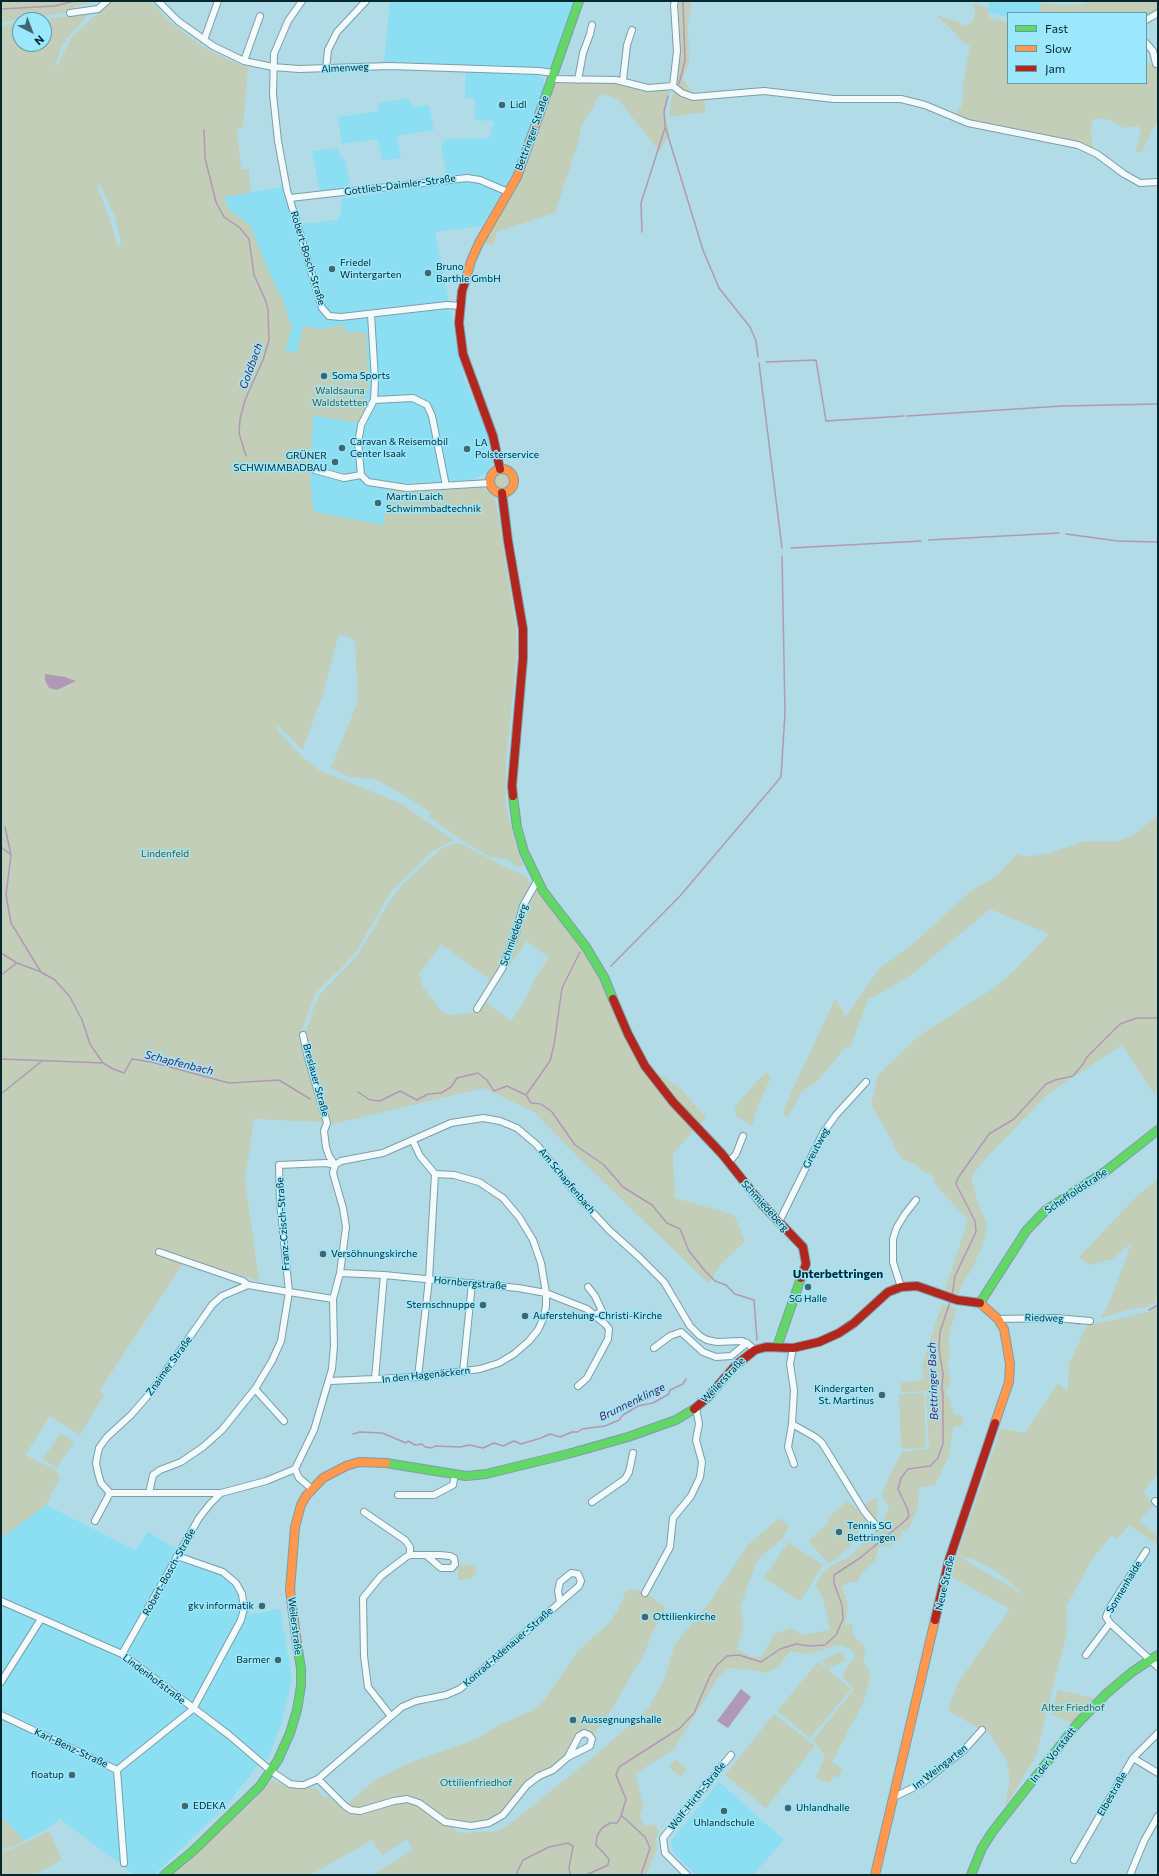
<!DOCTYPE html>
<html>
<head>
<meta charset="utf-8">
<style>
	body { margin:0 }
	#map { position:relative; width:1159px; height:1876px; overflow:hidden; background:#b1dbe6; font-family:Commissioner,sans-serif }
	canvas { display:block }
	.frame { position:absolute; inset:0; border:2px solid #05272e; pointer-events:none }
	.legend { position:absolute; left:1007px; top:12px; width:140px; height:72px; box-sizing:border-box; background:#9be8fc; border:1px solid #5f9baa; margin:0; padding:5px 7px; list-style:none; font-size:12px; color:#05272e }
	.legend li { display:flex; align-items:center; gap:8px; height:20px }
	.legend b { width:20px; border:1px solid #5f9baa }
	.north { position:absolute; left:12px; top:12px; width:40px; height:40px; box-sizing:border-box; background:#9be8fc; border:1px solid #5f9baa; border-radius:50%; rotate:138deg; font-size:11px; font-weight:700; line-height:16px; text-align:center; color:#05272e }
	.north::after { content:''; display:block; margin:auto; width:14px; height:18px; background:#41666e; clip-path:polygon(50% 0,100% 100%,50% 72%,0 100%) }
</style>
</head>
<body>
<div id="map">
<canvas width="1159" height="1876"></canvas>
<div class="frame"></div>
<ul class="legend">
<li><b style="height:5px;background:#63d668"></b>Fast</li>
<li><b style="height:5px;background:#ff974d"></b>Slow</li>
<li><b style="height:5px;background:#b3261e"></b>Jam</li>
</ul>
<div class="north">N</div>
</div>
<script>
const ctx = document.querySelector('canvas').getContext('2d');
ctx.lineJoin = 'round';
function fill(path, color) { ctx.fillStyle = color; ctx.fill(path, 'evenodd'); }
const poly = rows => new Path2D(rows.map(r => 'M' + r).join(''));
function stroke(path, color, width, dash) { ctx.strokeStyle = color; ctx.lineWidth = width; ctx.lineCap = dash ? 'butt' : 'round'; ctx.setLineDash(dash || []); ctx.stroke(path); }
function label(font, color, halo, rows, align = 'center') {
  ctx.font = font + ' Commissioner,sans-serif'; ctx.lineWidth = 3; ctx.setLineDash([]); ctx.textBaseline = 'middle'; ctx.strokeStyle = halo; ctx.fillStyle = color; for (const [text, x, y, turn = 0] of rows) {
    ctx.save(); ctx.translate(x, y); ctx.rotate((+turn || 0) * Math.PI / 180); ctx.textAlign = isNaN(turn) ? turn : align; if (halo) ctx.strokeText(text, 0, 0); ctx.fillText(text, 0, 0); ctx.restore();
  }
}
fill(poly([
	[390,1,577,1,553,65,547,68,384,62],
	[989,1,1042,1,1039,13,1008,13,1008,17,988,12],
	[466,72,533,74,539,76,544,80,544,88,533,120,515,169,482,226,435,232,464,378,492,445,494,460,489,472,473,479,439,483,392,483,383,525,314,512,310,483,313,419,288,351,285,350,283,300,269,273,250,225,229,210,224,196,290,186,302,224,338,220,341,212,341,199,448,183,441,145,446,139,489,138,494,121,475,120,475,99,465,98],
	[408,98,413,107,429,105,434,130,397,136,401,158,383,160,377,139,342,144,338,117,378,111,378,103],
	[338,148,341,157,345,160,350,182,346,187,342,189,320,192,312,151],
	[46,1505,135,1550,148,1532,185,1554,222,1567,244,1589,249,1615,280,1609,292,1679,282,1722,268,1759,257,1766,231,1800,154,1875,135,1875,60,1819,51,1826,24,1841,1,1816,1,1538],
	[719,1782,784,1840,753,1875,696,1875,677,1857,672,1849,671,1841]
]), '#8cdef2');
fill(poly([
	[1,1,96,1,74,7,76,11,1,22],
	[111,1,150,1,169,21,204,48,231,61,248,67,243,127,237,128,241,169,249,169,250,191,250,193,224,197,229,210,250,225,269,273,283,300,292,327,285,350,297,353,303,326,321,329,345,325,345,332,366,332,369,387,363,401,368,403,359,421,353,422,311,415,313,419,310,483,314,512,383,525,390,490,411,492,482,487,494,497,497,507,516,628,517,653,506,762,506,805,515,842,523,866,517,867,509,860,490,857,466,843,428,816,431,813,404,795,375,779,350,777,331,768,358,701,355,640,339,634,323,694,304,745,303,750,277,725,277,730,301,756,319,770,402,804,453,840,433,851,392,890,357,950,341,968,316,992,302,1030,306,1031,314,1007,320,994,357,956,391,899,404,883,440,850,452,844,459,843,501,865,526,876,533,890,539,889,576,938,596,967,622,1029,695,1129,673,1154,675,1198,734,1215,745,1241,720,1265,709,1284,577,1156,534,1112,484,1088,332,1124,323,1122,254,1119,245,1180,259,1281,186,1259,100,1390,104,1395,80,1435,50,1416,25,1455,54,1469,60,1477,46,1505,1,1538,1,26,20,22,20,44,44,44,44,20,41,20,90,13,68,37,61,48,54,72,72,37],
	[100,185,115,217,121,242,118,247,109,217,97,186],
	[527,941,549,958,535,978,526,999,511,1021,486,1002,477,1012,451,1015,443,1013,423,987,419,974,441,944,496,984],
	[678,1,692,1,688,25,689,61,683,79,694,95,678,87,676,81,680,50],
	[1090,1,1158,1,1158,11,1146,19,1146,13,1039,13,1041,3,1065,5,1083,4],
	[973,3,988,8,989,18,1008,22,1008,83,1146,83,1146,62,1156,65,1158,70,1158,120,1141,153,1136,151,1141,135,1139,126,1124,128,1112,121,1101,118,1093,119,1090,130,1093,148,1042,135,969,122,955,115,962,105,963,85,970,46,963,42,950,28,936,15,958,22,963,26,973,21,975,12],
	[609,82,624,84,643,91,665,90,670,92,665,112,670,135,659,151,618,99,601,93,581,127,578,143,555,213,496,232,494,245,482,243,511,192,552,86,555,83,559,83],
	[674,93,704,98,706,112,669,117,672,97],
	'495 481a7 7 0 1 1 14 0a7 7 0 1 1-14 0Z',
	[1158,815,1158,1091,1154,1094,1122,1045,1049,1093,987,1157,971,1177,977,1200,987,1225,982,1246,971,1271,963,1282,958,1295,945,1290,968,1220,935,1184,933,1176,922,1171,914,1163,902,1159,871,1104,878,1075,920,1035,994,988,1014,971,1049,934,990,909,912,974,883,992,868,999,850,1048,847,1046,818,1080,802,1092,787,1117,783,1114,791,1093,835,999,846,1016,880,968,913,944,971,891,996,876,1017,854,1026,857,1050,853,1082,842,1118,841,1134,835],
	[648,1067,680,1088,706,1118,698,1126,661,1085],
	[766,1072,771,1077,758,1105,752,1126,736,1116,735,1108,742,1098],
	[1158,1179,1158,1301,1148,1307,1132,1309,1100,1318,1108,1306,1132,1242,1113,1259,1089,1265,1079,1257,1138,1195],
	[942,1304,956,1309,948,1341,950,1354,947,1366,951,1382,945,1393,950,1399,954,1414,963,1417,962,1426,953,1426,949,1456,935,1485,920,1487,917,1510,909,1528,902,1531,900,1538,889,1547,879,1546,875,1560,864,1571,857,1582,849,1582,842,1587,848,1605,845,1626,852,1623,853,1635,866,1648,863,1662,868,1668,870,1677,864,1701,832,1762,842,1769,839,1777,835,1776,829,1783,816,1778,825,1756,813,1740,854,1689,843,1678,844,1671,855,1656,851,1649,840,1645,806,1654,790,1651,778,1667,766,1673,753,1670,730,1668,720,1675,674,1749,635,1774,643,1805,640,1815,644,1826,654,1824,659,1832,655,1840,657,1849,646,1875,372,1875,413,1850,407,1839,382,1855,372,1840,310,1875,171,1875,255,1799,267,1784,272,1781,292,1788,310,1787,318,1790,324,1798,328,1796,346,1812,357,1814,376,1810,395,1803,409,1803,417,1805,446,1825,452,1826,455,1831,462,1833,498,1831,511,1823,603,1749,649,1707,664,1680,675,1644,710,1602,748,1545,779,1518,789,1526,783,1538,757,1560,740,1608,744,1622,737,1649,751,1657,762,1656,774,1634,791,1628,802,1635,830,1630,823,1598,815,1586,822,1573,832,1565,849,1557,882,1524,889,1507,882,1495,888,1479,902,1452,929,1449,926,1391,901,1392,900,1383,924,1380,922,1365],
	[1158,1306,1158,1474,1143,1492,1153,1505,1139,1521,1158,1536,1158,1545,1129,1525,1117,1539,1112,1535,1092,1559,1067,1605,1066,1638,1056,1674,1036,1756,1005,1807,1010,1776,1006,1759,984,1726,981,1730,948,1710,957,1684,1010,1609,950,1576,957,1555,1001,1428,1025,1433,1058,1383,1068,1391,1069,1364,1087,1325,1114,1320,1151,1311],
	[958,1556,973,1559,996,1571,1023,1593,1022,1594],
	[924,1393,926,1448,901,1449,899,1394],
	[61,1433,74,1442,56,1468,43,1459],
	[877,1497,878,1508,876,1523,863,1505],
	[848,1500,869,1523,849,1541,852,1545,829,1564,808,1541,829,1522,827,1519],
	[788,1542,823,1565,800,1601,764,1578],
	[473,1565,476,1568,477,1573,469,1579,458,1580,458,1566],
	[630,1589,642,1591,663,1605,665,1610,651,1635,646,1650,606,1719,591,1737,584,1733,568,1757,539,1776,513,1804,489,1823,455,1825,407,1799,366,1810,345,1806,374,1781,407,1764,479,1738,497,1726,531,1711,543,1702,578,1651,609,1623,619,1608,626,1591],
	[842,1651,846,1660,827,1669,851,1689,810,1738,777,1711,818,1662,827,1669,823,1660],
	[1058,1690,1100,1700,1077,1724,1051,1715],
	[774,1714,815,1746,766,1808,725,1775],
	[675,1759,687,1769,681,1777,669,1767],
	[1,1816,10,1826,24,1841,15,1846,1,1849],
	[49,1831,62,1859,35,1875,1,1875,1,1852,12,1849]
]), '#c2ceb7');
fill(poly([
	[45,674,65,677,76,681,57,690,49,688,45,680],
	[741,1689,751,1697,728,1728,717,1721]
]), '#b298b8');
stroke(poly([
	[1,9,55,6,74,1],
	[679,84,685,60,683,1],
	[668,96,664,111,665,126,703,250,719,288,750,327,756,341,758,357],
	[204,130,205,158,216,202,224,217,239,227,249,239,254,275,265,299,268,309,269,340,263,360,245,400,240,419,239,433,246,456],
	[642,232,641,203,665,128],
	[766,362,816,360,826,421,904,416],
	[759,363,782,548],
	[907,416,1062,406,1158,404],
	[1066,534,1118,541,1158,542],
	[929,540,1059,533],
	[791,548,921,541],
	[5,827,11,855,6,895,11,923,41,972,55,980,70,997,82,1020,90,1044,103,1063],
	[1,847,11,855],
	[1,953,17,963,41,972],
	[611,966,680,896,781,777,785,713,782,556],
	[1,975,17,963],
	[1,1059,103,1063,113,1069,124,1073,132,1059,151,1062,229,1083,279,1080,310,1099],
	[358,1092,370,1100,380,1101,400,1091,417,1100,428,1094,441,1093,451,1087,457,1078,478,1073,487,1080,494,1091,507,1086,526,1095,531,1103,541,1104,552,1112,575,1145,604,1165,623,1187,652,1205,667,1223,680,1229,689,1251,705,1271,715,1281,726,1285,735,1294,754,1300,757,1340],
	[1,1094,43,1060],
	[526,1095,550,1061,554,1045,562,988,580,952],
	[952,1296,955,1276,976,1232,975,1221,956,1184,958,1178,989,1134,1014,1119,1046,1084,1055,1080,1073,1076,1083,1064,1087,1057,1120,1024,1137,1018,1158,1018],
	[1149,1310,1158,1305],
	[1067,1322,1080,1324],
	[353,1434,360,1432,382,1433,406,1443,408,1441,415,1445,422,1444,425,1447,432,1448,435,1446,461,1447,469,1445,483,1448,494,1443,503,1446,514,1441,521,1444,541,1438,550,1434,560,1437,572,1432,578,1432,582,1429,605,1426,619,1420,623,1415,638,1406,653,1403,669,1394,670,1390,683,1384,686,1379],
	[622,1816,645,1837,650,1848,641,1875],
	[518,1875,517,1872,523,1860,549,1847,568,1843,573,1846,569,1868,570,1875],
	[586,1875,608,1865,609,1859,596,1845,597,1836,602,1828,610,1823,617,1823,621,1816,626,1799,616,1775,619,1767,680,1728,694,1713,710,1676,717,1665,727,1656,739,1655,761,1662,780,1649,796,1644,810,1646,825,1645,836,1635,843,1619,842,1605,834,1583,834,1575,860,1558,906,1520,909,1516,907,1508,898,1489,901,1478,908,1469,930,1466,938,1458,943,1444,943,1394,942,1389,943,1374,939,1348,940,1332,950,1302]
]), '#b298b8', 1.5);
const street = poly([
	[158,1,178,21,213,46,244,61,273,67,299,69,390,66,539,71,553,73],
	[302,1,288,21,274,54,273,94,278,141,287,190,322,308,329,316,341,317,447,305,460,306],
	[70,13,98,9,107,1],
	[1146,20,1158,13],
	[204,40,218,1],
	[1146,43,1153,51,1156,64],
	[244,61,260,16],
	[326,69,328,50,337,32,366,1],
	[551,79,616,80,648,88,673,86],
	[578,80,583,53,590,34,592,25],
	[623,80,627,45,632,30],
	[673,86,682,93,693,97,764,91,834,99,901,99,925,105,968,123,1078,145,1097,154,1124,174,1140,183,1158,182],
	[673,86,677,51,674,5,675,1],
	[290,198,467,178,480,180,508,192],
	[371,314,375,380,374,400,361,425,360,432,358,442,361,475,368,482,407,488,490,483],
	[374,400,413,398,427,405,432,416,446,486],
	[315,470,344,478,361,475],
	[477,1009,502,969,516,933,523,906,537,881],
	[303,1035,308,1058,327,1123,324,1131,326,1147,329,1156,335,1165],
	[729,1162,736,1154,743,1136],
	[335,1165,341,1161,383,1153,451,1123,483,1118,500,1121,517,1128,537,1145,582,1201,609,1230,639,1257,664,1282,690,1326,700,1336,707,1340,717,1342,742,1341,747,1343,755,1350],
	[779,1222,823,1133,836,1115,866,1082],
	[159,1252,243,1281,248,1285],
	[340,1273,384,1275,518,1288,546,1293,587,1309,606,1325,609,1329,608,1339,587,1378,578,1386],
	[588,1287,595,1296,602,1311,595,1315],
	[901,1287,893,1262,893,1239,897,1227,905,1214,916,1200],
	[998,1319,1056,1318,1090,1321],
	[654,1348,670,1336,681,1332,703,1352,716,1357,731,1356,747,1343],
	[793,1348,790,1364,794,1390,792,1424,788,1447,794,1464],
	[463,1372,472,1283],
	[418,1377,429,1279,435,1174],
	[375,1379,384,1275],
	[330,1381,418,1377,480,1369,499,1363,514,1354,529,1341,538,1330,544,1317,546,1306,546,1293,541,1263,533,1240,519,1217,503,1198,479,1182,454,1175,435,1174,420,1156,413,1141],
	[255,1389,284,1421],
	[792,1424,815,1437,822,1443,864,1511,877,1527],
	[312,1489,299,1478,295,1469,314,1430,332,1369,334,1346,333,1299,340,1273,346,1227,343,1208,333,1173,335,1165],
	[110,1493,101,1483,98,1473,96,1463,99,1448,107,1437,131,1415,151,1392,212,1305,222,1296,248,1285,289,1292,280,1202,279,1165,326,1163,335,1165],
	[149,1493,153,1475,160,1470,181,1462,203,1447,222,1430,255,1389,272,1361,281,1341,289,1292,333,1299],
	[398,1495,434,1495,453,1485,455,1474],
	[1155,1501,1158,1504],
	[592,1502,625,1479,629,1472,633,1453],
	[364,1512,405,1540,410,1547,410,1555],
	[95,1521,110,1493,221,1493,266,1481,295,1469],
	[1146,1551,1109,1609,1106,1617,1110,1623,1158,1667],
	[645,1593,670,1547,673,1518,691,1496,700,1477,702,1462,696,1440,699,1424,696,1408],
	[1,1601,122,1654,229,1735,271,1771,290,1784,299,1785,304,1785,318,1779,402,1707,416,1701,446,1695,460,1689,579,1586,581,1581,578,1574,571,1573,560,1582,558,1591,560,1602],
	[122,1654,199,1518,210,1504,221,1493],
	[1086,1655,1110,1623],
	[1,1682,41,1619],
	[1,1715,117,1770,193,1709,241,1620,244,1609,242,1594,236,1583,223,1572,177,1556],
	[390,1715,368,1687,364,1656,363,1598,381,1576,406,1557,410,1555,440,1555,450,1556,454,1558,455,1564,452,1568,441,1568,426,1555],
	[1133,1758,1158,1773],
	[117,1770,124,1863],
	[318,1779,345,1806,351,1810,360,1811,394,1801,407,1799,419,1803,445,1822,471,1826,489,1823,503,1815,527,1785,539,1776,553,1770,568,1757,590,1746,592,1739,589,1735,584,1733,579,1736,568,1757],
	[894,1797,921,1784,964,1750,982,1730],
	[1074,1860,1133,1758,1158,1733],
	[687,1875,665,1853,663,1838,731,1755],
	[1130,1875,1144,1841,1158,1816]
]);
const fast = poly([
	[544,101,579,1],
	[513,796,517,827,524,852,543,891,586,947,604,977,613,999],
	[980,1303,1026,1231,1046,1210,1106,1171,1158,1130],
	[777,1347,801,1278],
	[386,1463,466,1476,486,1474,568,1454,628,1437,676,1420,694,1409],
	[164,1875,193,1851,260,1786,278,1760,290,1733,297,1710,301,1686,301,1668,297,1644],
	[971,1875,982,1848,993,1831,1077,1724,1106,1694,1132,1672,1158,1655]
]);
const slow = poly([
	[465,282,471,261,479,243,517,177,544,101],
	'490 481a12 12 0 1 1 24 0a12 12 0 1 1-24 0Z',
	[980,1303,998,1319,1004,1329,1010,1364,1009,1382,995,1423],
	[297,1644,290,1590,295,1527,301,1505,306,1496,323,1478,346,1466,359,1462,386,1463],
	[875,1875,935,1620]
]);
const jam = poly([
	[465,282,462,291,459,323,463,354,493,436,500,469],
	[502,493,508,541,523,629,523,658,512,786,513,796],
	[613,999,628,1034,645,1066,673,1102,722,1154,761,1203,803,1247,806,1264,801,1278],
	[694,1409,707,1398,736,1365,755,1350,766,1347,793,1348,819,1342,839,1333,854,1323,888,1292,901,1287,917,1286,957,1300,980,1303],
	[935,1620,949,1560,995,1423]
]);
stroke(street, '#7c9ea7', 8);
stroke(fast, '#7c9ea7', 10);
stroke(slow, '#7c9ea7', 10);
stroke(jam, '#7c9ea7', 10);
stroke(street, '#f3fafb', 6);
stroke(fast, '#63d668', 8);
stroke(slow, '#ff974d', 8);
stroke(jam, '#b3261e', 8);
for (const [x, y, r, color] of [
	[502,105,4,"#41666e"],
	[332,269,4,"#41666e"],
	[428,273,4,"#41666e"],
	[324,376,4,"#41666e"],
	[342,448,4,"#41666e"],
	[467,449,4,"#41666e"],
	[335,462,4,"#41666e"],
	[378,503,4,"#41666e"],
	[323,1254,4,"#41666e"],
	[808,1287,4,"#41666e"],
	[483,1305,4,"#41666e"],
	[525,1316,4,"#41666e"],
	[882,1395,4,"#41666e"],
	[839,1532,4,"#41666e"],
	[262,1606,4,"#41666e"],
	[645,1617,4,"#41666e"],
	[278,1660,4,"#41666e"],
	[573,1720,4,"#41666e"],
	[72,1775,4,"#41666e"],
	[185,1806,4,"#41666e"],
	[788,1808,4,"#41666e"],
	[724,1811,4,"#41666e"]
]) { const dot = new Path2D(); dot.arc(x, y, r, 0, 2 * Math.PI); ctx.fillStyle = color; ctx.fill(dot); stroke(dot, '#9be8fc', 1.5); }
label('10px', '#05272e', '#9be8fc', [
	["Almenweg",345,68,-3],
	["Bettringer Straße",532,133,-70],
	["Gottlieb-Daimler-Straße",400,185,-7],
	["Robert-Bosch-Straße",308,258,73],
	["Schmiedeberg",514,935,-71],
	["Breslauer Straße",316,1080,75],
	["Greutweg",816,1148,-62],
	["Am Schapfenbach",567,1181,50],
	["Scheffoldstraße",1076,1191,-34],
	["Schmiedeberg",765,1206,48],
	["Franz-Czisch-Straße",283,1224,-94],
	["Hornbergstraße",470,1283,5],
	["Riedweg",1044,1318,2],
	["Znaimer Straße",169,1366,-54],
	["In den Hagenäckern",426,1375,-6],
	["Weilerstraße",723,1380,-47],
	["Robert-Bosch-Straße",169,1572,-61],
	["Neue Straße",945,1583,-77],
	["Sonnenhalde",1124,1587,-59],
	["Weilerstraße",295,1626,83],
	["Konrad-Adenauer-Straße",508,1647,-41],
	["Lindenhofstraße",154,1679,37],
	["Karl-Benz-Straße",71,1748,25],
	["In der Vorstadt",1053,1755,-52],
	["Im Weingarten",940,1767,-38],
	["Elbestraße",1112,1794,-60],
	["Wolf-Hirth-Straße",697,1796,-51]
]);
label('10px', '#05272e', '#9be8fc', [
	["Lidl",510,105],
	["Friedel",340,263],
	["Wintergarten",340,275],
	["Bruno",436,267],
	["Barthle GmbH",436,279],
	["Soma Sports",332,376],
	["Caravan & Reisemobil",350,442],
	["Center Isaak",350,454],
	["LA",475,443],
	["Polsterservice",475,455],
	["GRÜNER",327,456,"right"],
	["SCHWIMMBADBAU",327,468,"right"],
	["Martin Laich",386,497],
	["Schwimmbadtechnik",386,509],
	["Versöhnungskirche",331,1254],
	["SG Halle",808,1299,"center"],
	["Sternschnuppe",475,1305,"right"],
	["Auferstehung-Christi-Kirche",533,1316],
	["Kindergarten",874,1389,"right"],
	["St. Martinus",874,1401,"right"],
	["Tennis SG",847,1526],
	["Bettringen",847,1538],
	["gkv informatik",254,1606,"right"],
	["Ottilienkirche",653,1617],
	["Barmer",270,1660,"right"],
	["Aussegnungshalle",581,1720],
	["floatup",64,1775,"right"],
	["EDEKA",193,1806],
	["Uhlandhalle",796,1808],
	["Uhlandschule",724,1823,"center"]
], 'left');
label('10px', '#5f521f', '#9be8fc', [
	["Waldsauna",340,391],
	["Waldstetten",340,403],
	["Lindenfeld",165,854],
	["Alter Friedhof",1073,1708],
	["Ottilienfriedhof",476,1783]
]);
label('italic 11px', '#58154d', '#9be8fc', [
	["Goldbach",251,366,-70],
	["Schapfenbach",179,1063,14],
	["Bettringer Bach",933,1381,-92],
	["Brunnenklinge",632,1402,-26]
]);
label('bold 12px', '#05272e', '#9be8fc', [
	["Unterbettringen",838,1274]
]);
</script>
</body>
</html>
